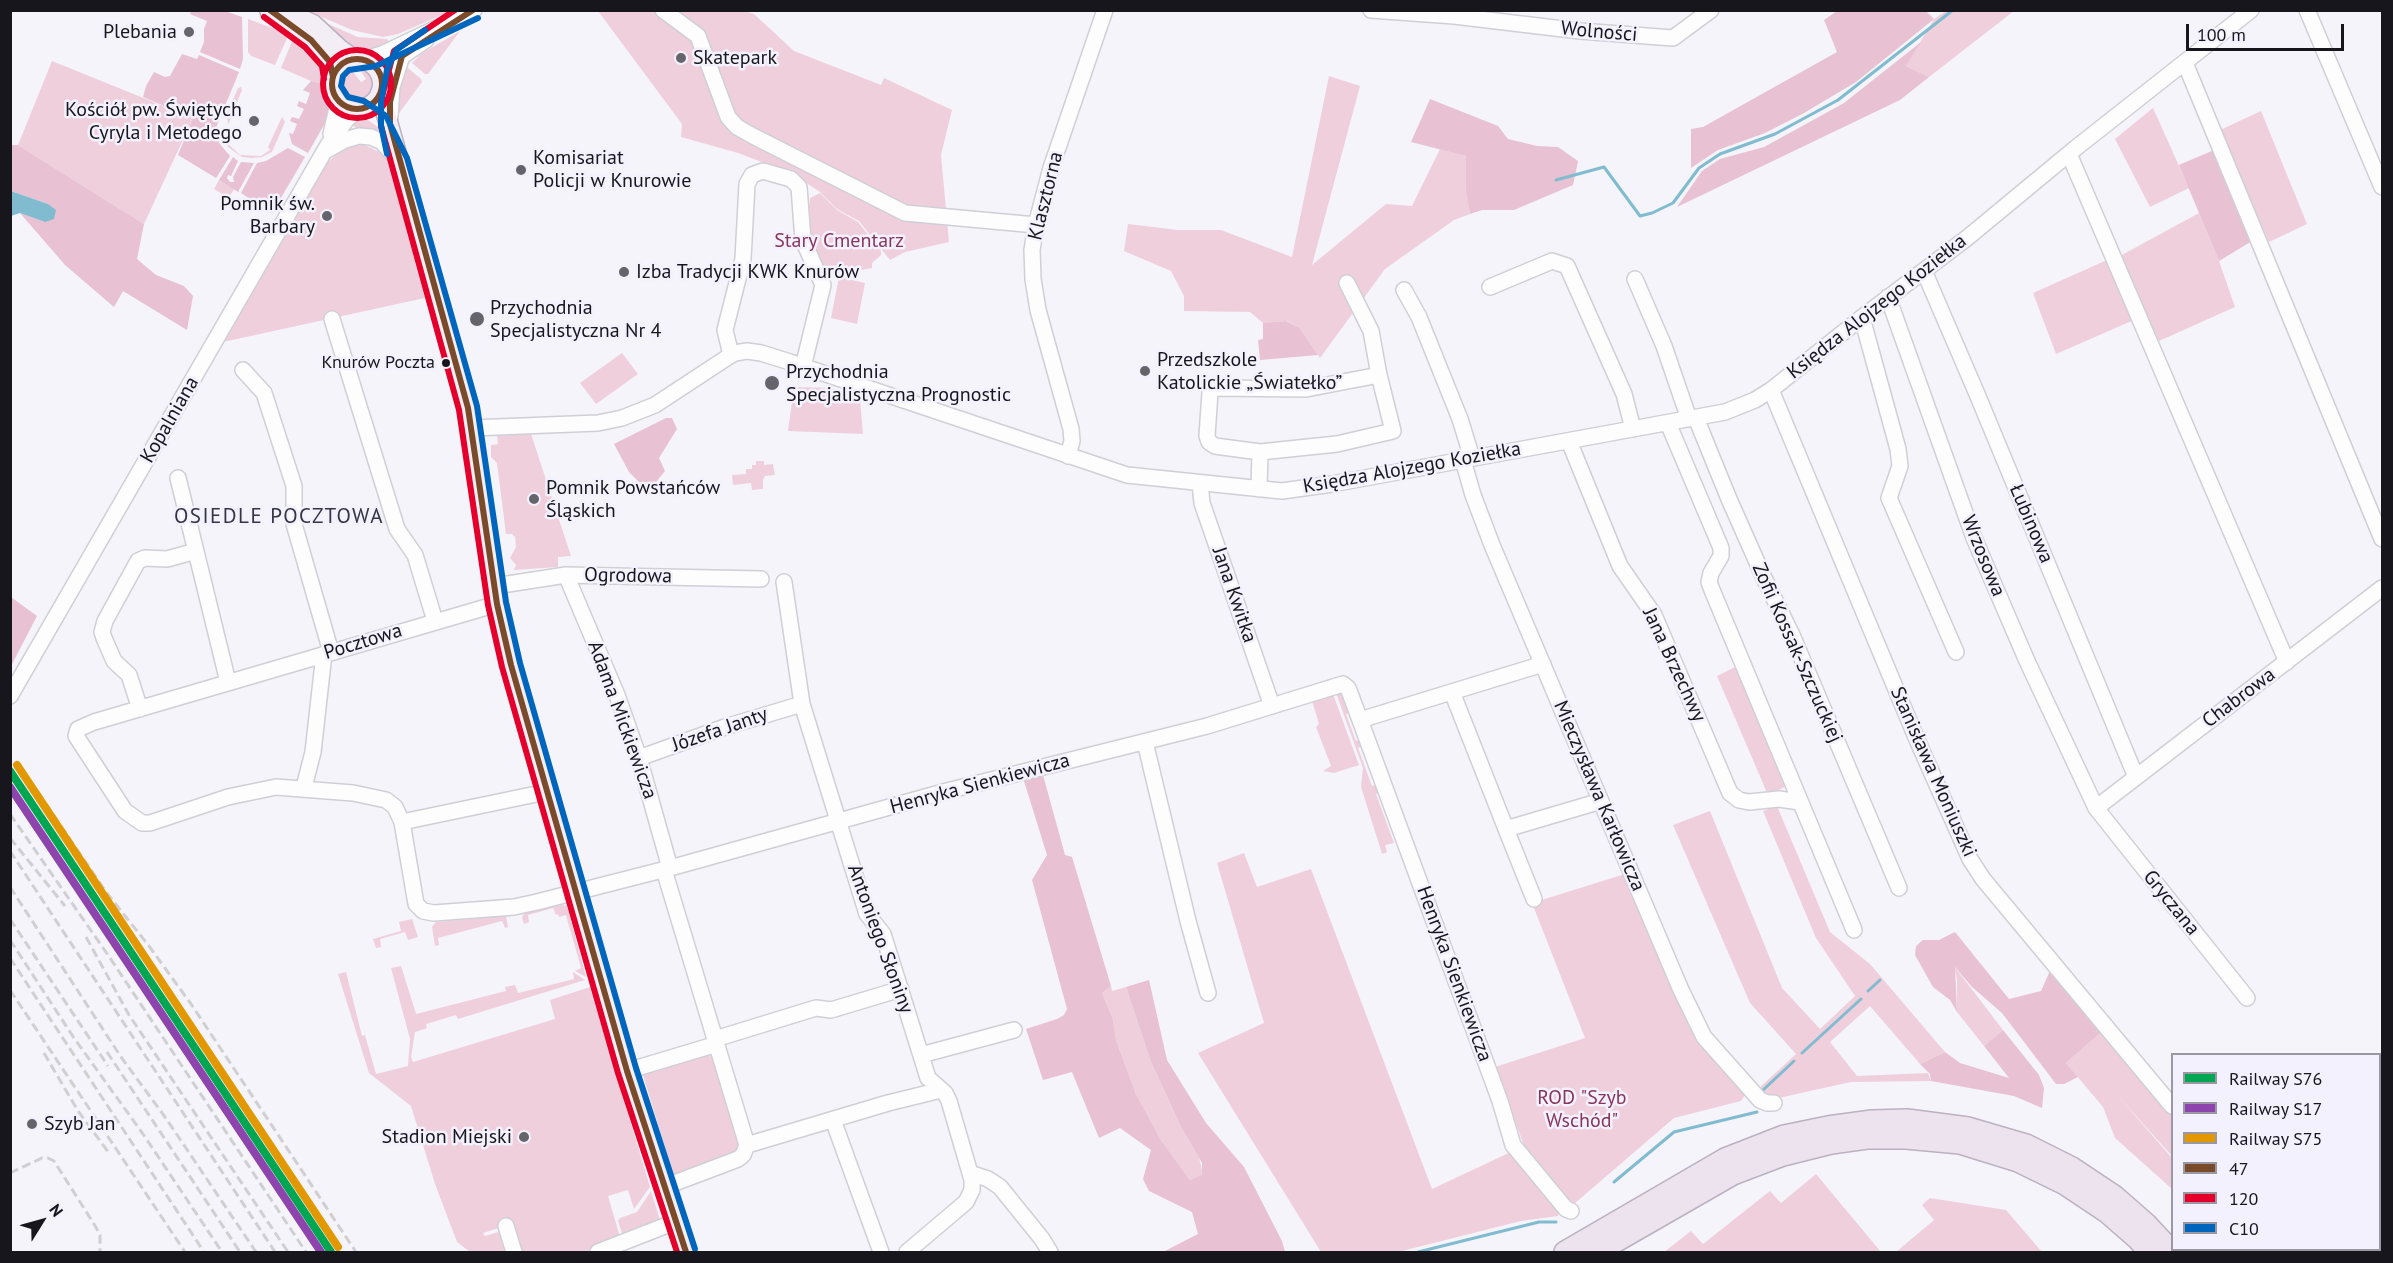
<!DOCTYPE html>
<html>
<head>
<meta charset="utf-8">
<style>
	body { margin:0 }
	#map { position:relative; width:2393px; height:1263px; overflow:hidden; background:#f4f4fa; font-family:"PT Sans",sans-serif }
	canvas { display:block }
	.frame { position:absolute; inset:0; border:12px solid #17161d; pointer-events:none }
	.legend { position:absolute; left:2171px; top:1053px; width:210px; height:198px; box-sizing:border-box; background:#f2f1fd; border:2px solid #9a99a3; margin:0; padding:8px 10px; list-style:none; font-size:18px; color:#17161d }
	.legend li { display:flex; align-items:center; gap:12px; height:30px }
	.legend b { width:30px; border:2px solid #9a99a3 }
	.north { position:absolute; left:12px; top:1191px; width:60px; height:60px; -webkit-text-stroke:4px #f2f1fd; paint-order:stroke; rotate:53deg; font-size:16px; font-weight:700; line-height:24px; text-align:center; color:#17161d }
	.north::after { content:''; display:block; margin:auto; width:21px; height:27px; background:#17161d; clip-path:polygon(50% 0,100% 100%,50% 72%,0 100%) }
	.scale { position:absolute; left:2186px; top:24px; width:158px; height:27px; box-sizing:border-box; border:3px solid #17161d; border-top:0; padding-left:8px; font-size:18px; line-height:21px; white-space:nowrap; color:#17161d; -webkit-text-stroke:4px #f2f1fd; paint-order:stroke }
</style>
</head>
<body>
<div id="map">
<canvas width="2393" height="1263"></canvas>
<div class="frame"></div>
<ul class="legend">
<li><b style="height:8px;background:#00a651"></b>Railway S76</li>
<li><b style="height:8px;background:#8e44ad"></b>Railway S17</li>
<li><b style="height:8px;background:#e19803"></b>Railway S75</li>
<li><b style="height:8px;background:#7a4b2a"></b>47</li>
<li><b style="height:8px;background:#e4002b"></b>120</li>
<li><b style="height:8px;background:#0065bd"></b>C10</li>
</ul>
<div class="north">N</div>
<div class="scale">100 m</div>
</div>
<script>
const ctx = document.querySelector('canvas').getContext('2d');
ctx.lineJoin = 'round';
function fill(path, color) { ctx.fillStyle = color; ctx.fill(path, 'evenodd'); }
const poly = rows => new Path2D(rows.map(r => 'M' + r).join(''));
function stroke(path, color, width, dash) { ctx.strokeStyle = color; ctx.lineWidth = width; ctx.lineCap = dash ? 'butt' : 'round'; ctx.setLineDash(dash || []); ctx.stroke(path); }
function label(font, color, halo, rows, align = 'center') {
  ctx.font = font + ' "PT Sans",sans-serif'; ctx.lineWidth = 5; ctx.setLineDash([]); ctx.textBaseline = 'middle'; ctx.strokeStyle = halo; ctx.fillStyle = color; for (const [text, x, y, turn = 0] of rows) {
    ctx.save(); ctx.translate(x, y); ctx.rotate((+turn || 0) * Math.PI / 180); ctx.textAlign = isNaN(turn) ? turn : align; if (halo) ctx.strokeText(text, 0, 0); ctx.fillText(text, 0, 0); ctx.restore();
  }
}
fill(poly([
	[308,11,451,11,398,34,383,37,352,30],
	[598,11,744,11,754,14,794,51,881,85,884,78,952,110,941,155,949,242,905,252,890,260,859,221,837,209,820,192,793,174,738,153,681,137,682,124],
	[1946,11,2014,11,1929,77,1906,66,1934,19],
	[312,17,358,37,387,39,391,45,383,49,358,53],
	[248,19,286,33,288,36,275,65,251,56,248,52],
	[460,31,428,74,425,74,412,63,421,54],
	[297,37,324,67,324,84,311,81,281,68,293,39],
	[52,61,193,118,144,224,18,145],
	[358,67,367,70,374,82,370,96,359,102,346,98,339,86,340,79,347,70,352,71,361,82,366,79],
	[408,68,421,79,422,82,397,116,396,101,403,75],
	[1329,76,1360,86,1312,265,1386,204,1412,206,1440,149,1466,156,1466,178,1470,214,1454,220,1385,269,1320,358,1300,328,1287,321,1263,323,1250,312,1184,311,1184,296,1171,271,1124,251,1128,224,1178,230,1221,230,1292,257],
	[241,87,242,90,228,125,227,115,238,88],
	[2153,108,2189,188,2150,207,2115,139],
	[2261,111,2307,224,2269,242,2220,130],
	[362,116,378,127,383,137,361,130,348,123],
	[282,117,285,122,272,152,262,157,252,158,242,157,228,147,221,136,226,135,227,143,240,155,261,156,270,150,268,147],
	[361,143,377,151,380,150,388,161,425,298,223,342,327,163,340,151],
	[219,180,234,189,229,198,214,189],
	[820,193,837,210,858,222,881,251,881,255,872,263,872,268,846,273,833,272,832,268,820,265,808,240,807,228,810,198],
	[2199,213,2219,261,2235,307,2159,341,2120,256],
	[2107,260,2134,320,2056,354,2033,293],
	[839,277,865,283,857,324,831,318],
	[622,353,638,374,596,404,580,383],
	[794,387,832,388,839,391,838,396,852,395,860,398,863,434,788,431],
	[531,434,571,556,558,557,558,567,514,570,516,565,510,558,516,547,515,537,512,534,506,534,497,463,491,457,491,445,498,444,497,436],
	[756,461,764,461,764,465,773,464,775,475,765,476,763,480,763,489,752,490,751,483,733,485,732,475,746,474,746,469,752,469,752,465,756,465],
	[1739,665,1791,784,1768,795,1717,676],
	[1343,691,1353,712,1346,714,1356,741,1363,739,1365,745,1358,748,1372,786,1379,784,1382,791,1376,794,1394,843,1385,845,1387,852,1382,854,1361,787,1363,768,1336,693],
	[1333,694,1359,765,1334,773,1323,771,1331,766,1316,727,1319,724,1312,701],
	[1777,806,1830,932,1870,964,1945,1052,1920,1064,1870,1006,1830,1042,1857,1076,1928,1073,1931,1081,1851,1082,1774,1099,1757,1090,1796,1054,1750,1003,1673,825,1710,811,1782,988,1820,1029,1855,996,1816,938,1763,811],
	[1244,853,1257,887,1311,869,1432,1189,1513,1151,1559,1208,1558,1216,1521,1221,1398,1252,1321,1252,1198,1053,1264,1023,1217,863],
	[1625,874,1703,1044,1745,1095,1741,1101,1674,1118,1574,1204,1528,1156,1495,1067,1585,1038,1532,903],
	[560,904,567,906,586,977,575,971,581,968,566,915,559,917,558,914,556,915,553,908,528,915,529,922,524,924,522,917,525,913],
	[506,916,508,927,505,928,502,921,438,938,439,945,435,946,432,927,436,922],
	[412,919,418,937,408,940,405,932,380,939,381,947,376,948,373,939,401,931,399,922],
	[401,966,416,1014,506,991,505,987,515,985,518,993,574,979,573,972,585,980,458,1019,456,1015,426,1024,427,1028,415,1032,411,1057,413,1062,555,1019,550,1000,590,987,650,1187,634,1209,628,1190,608,1196,620,1237,585,1252,517,1252,508,1225,483,1233,485,1236,502,1231,508,1252,470,1252,457,1242,435,1184,411,1106,369,1073,338,974,346,972,362,1036,365,1035,376,1074,408,1066,410,1039,391,968],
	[1954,966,2003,1030,1984,1046,1957,1012,1957,979],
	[1111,986,1112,991,1126,987,1151,1062,1181,1127,1199,1158,1203,1174,1198,1178,1190,1180,1161,1140,1136,1094,1116,1040,1113,1019,1102,993],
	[2105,1029,2172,1110,2172,1156,2118,1096,2172,1158,2172,1189,2115,1138,2103,1107,2066,1063],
	[709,1052,711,1058,715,1057,741,1143,734,1156,674,1177,642,1072],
	[1816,1174,1881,1252,1664,1252,1691,1231,1703,1244,1770,1191,1781,1203],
	[651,1191,660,1220,623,1236,618,1221,620,1218,637,1212],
	[1930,1198,2006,1210,2042,1252,1896,1252,1934,1220,1922,1205]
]), '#f0cfdd');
fill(poly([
	[191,11,225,11,242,17,243,59,240,69,200,52,204,42,204,29,207,21,190,14],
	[1837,11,1926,11,1934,19,1856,82,1804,113,1765,133,1718,150,1691,168,1691,129,1703,127,1837,52,1824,20],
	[1921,42,1906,66,1929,77,1900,100,1677,207,1702,171,1720,159,1764,147,1844,103],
	[182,54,197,59,199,55,239,72,215,130,219,143,230,156,216,178,178,155,193,118,143,97,146,86,154,72,165,77,170,76],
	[311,81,324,84,329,107,325,123,308,153,292,144,289,133,293,134,297,124,290,121,292,117,299,119,304,109,297,106,299,101,306,104,310,93,303,90],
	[1430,99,1498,126,1508,139,1537,146,1558,147,1578,161,1573,185,1514,210,1482,210,1470,214,1466,190,1466,156,1411,142],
	[11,145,18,145,144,224,137,259,156,275,184,286,193,296,187,330,123,291,114,307,65,265,20,213,45,222,48,204,11,191],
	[288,148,305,157,272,213,241,193,257,163,266,161],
	[2214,150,2252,241,2219,261,2179,165],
	[233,157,238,161,231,176,228,175,227,178,230,182,234,182,233,177,241,162,254,163,238,192,219,180],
	[1286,321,1300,328,1318,355,1260,360,1258,340,1263,339,1263,323],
	[666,418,672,418,677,429,659,458,665,471,656,482,639,482,629,472,614,444],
	[11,597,37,616,11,666],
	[1043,775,1065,855,1072,857,1111,986,1102,993,1113,1019,1116,1040,1136,1094,1161,1140,1190,1180,1202,1175,1202,1163,1181,1127,1151,1062,1126,987,1149,980,1167,1060,1206,1123,1244,1167,1282,1241,1285,1252,1163,1252,1198,1234,1192,1212,1149,1191,1143,1179,1151,1150,1120,1128,1099,1138,1072,1072,1043,1080,1026,1029,1057,1019,1064,1015,1067,1009,1032,880,1047,855,1024,781],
	[1955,932,2009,999,2041,991,2050,971,2105,1029,2066,1063,2078,1077,2064,1084,2056,1084,2002,1013,1972,987,1955,967,1957,1012,1950,1000,1933,987,1915,955,1916,946,1923,940,1939,940],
	[2003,1030,2039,1075,2044,1088,2042,1108,2014,1096,1931,1081,1930,1074,1920,1064,1945,1052,1960,1063,2009,1078,1984,1046]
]), '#e8c1d2');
fill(poly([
	[11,191,48,204,56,210,54,219,45,222,20,213,11,216]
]), '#80bbcf');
stroke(poly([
	[1556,180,1604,167,1640,216,1652,213,1673,203,1699,168,1720,154,1775,134,1838,100,1953,10],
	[1868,991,1880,980],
	[1802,1053,1861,999],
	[1762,1091,1794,1061],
	[1614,1182,1674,1132,1757,1112],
	[1418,1252,1539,1222,1556,1222]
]), '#80bbcf', 3);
const minor = poly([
	[663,10,698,36,728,117,737,127,753,136,905,213,1036,225],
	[1371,10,1454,16,1580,31,1673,38,1711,10],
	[2307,10,2382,187],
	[361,60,382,54,474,10],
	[2185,63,2382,539],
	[381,82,386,71,395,61,426,40],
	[390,117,392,87,401,59],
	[331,134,337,108,335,96],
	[327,150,345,140,359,136,371,137,382,142,398,160],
	[2069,154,2287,662],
	[1924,271,1977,394,2136,777],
	[1635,279,1664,346,1689,419],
	[1347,283,1371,331,1379,375],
	[1490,287,1552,261,1567,266,1624,394,1633,429],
	[1404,290,1419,317,1460,419,1472,458],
	[1888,297,1974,538,2027,661,2096,808,2247,998],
	[332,319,397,529,415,555,435,621],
	[1860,319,1864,325,1898,449,1900,466,1889,498,1956,652],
	[731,355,725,330,743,259,747,184,752,175,763,171,791,179,799,187,803,240,823,285,803,367],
	[243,370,264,393,294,486,294,524,331,652],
	[1771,390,1918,742,1970,859,1983,879,2172,1106],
	[1696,418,1729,499,1764,578,1792,635,1899,888],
	[1668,423,1721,548,1721,556,1711,573,1709,582,1712,590,1854,930],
	[472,428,598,423,622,418,655,405,728,357,735,353,747,351,761,353,790,362,1127,475,1282,491,1332,484,1725,412,1755,400,1771,390,1860,319,1967,238,2077,147,2251,10],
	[1569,441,1620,566,1654,615,1730,793,1739,800,1749,802,1779,799,1800,802],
	[1068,456,1072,441,1071,429,1038,310,1033,279,1032,250,1036,225,1051,168,1105,10],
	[1463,460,1473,495,1492,545,1681,990,1704,1037,1760,1100,1767,1103,1774,1103],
	[178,478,228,682],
	[1200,483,1202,503,1272,706],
	[1259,489,1260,452,1337,444,1393,431,1379,375,1306,389,1213,388,1210,392,1207,436,1209,442,1215,446,1260,452],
	[566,575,617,695,639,758,670,868],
	[784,582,802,704,867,914,883,934,928,1078,945,1093,949,1101,972,1180,972,1190,966,1202,907,1252],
	[495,586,566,575,761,579],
	[497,604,94,722,78,729,76,736,125,811,142,823,150,823,228,797,276,787,353,793,386,800,395,807,402,822,416,904,423,911,434,913,514,907,537,902,670,868,947,791,1207,726,1343,684,1348,688,1360,720,1500,1101,1513,1145,1566,1209,1571,1211],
	[1452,692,1506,829,1601,801],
	[10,696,328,145,347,119,360,109],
	[140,709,129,675,114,661,104,638,102,632,105,621,138,561,145,558,167,559,196,551],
	[1360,720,1543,664],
	[1145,742,1188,921,1208,993],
	[639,758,725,727,802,704],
	[304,787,313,752,324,654],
	[2096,808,2382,588],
	[402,822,546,792],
	[1506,829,1534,899],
	[664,870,747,1145],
	[715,1039,816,1008,831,1010,901,989],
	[921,1055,1014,1030],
	[627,1071,717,1044],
	[833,1120,881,1252],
	[970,1173,988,1179,1000,1187,1042,1239,1050,1252],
	[664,1187,738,1159,743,1155,747,1145,888,1103,941,1090],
	[506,1226,514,1252],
	[2293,1250,2296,1252],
	[598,1252,675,1222]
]);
const major = poly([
	[269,10,311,40,330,62,333,77],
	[288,13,313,24,341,50,354,59],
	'332 84a25 25 0 1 1 50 0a25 25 0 1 1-50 0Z',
	[380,93,468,408,497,604,511,665,627,1071,686,1252]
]);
const highway = poly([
	[1565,1252,1725,1159,1784,1136,1828,1127,1872,1121,1907,1120,1968,1128,2026,1145,2072,1168,2114,1196,2146,1224,2172,1252],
	[1597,1252,1733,1174,1783,1155,1831,1143,1867,1138,1906,1138,1960,1143,2018,1161,2065,1184,2107,1212,2138,1239,2149,1252]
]);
stroke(minor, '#cfcfd5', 18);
stroke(major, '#bbb1c0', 21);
stroke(highway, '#bbb1c0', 24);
stroke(minor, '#fdfdfe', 15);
stroke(major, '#f3edf5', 18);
stroke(highway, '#ece3ee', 21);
stroke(poly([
	[38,792,106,892,149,946,191,1004,356,1252],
	[10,814,108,955,306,1252],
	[10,838,65,906],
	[10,851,275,1252],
	[10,887,121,1057,165,1117,256,1252],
	[10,919,108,1066],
	[86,937,129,1015,288,1252],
	[10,940,74,1038,143,1134,222,1252],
	[10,958,204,1252],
	[10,990,185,1252],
	[107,1052,240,1252],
	[44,1053,78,1111,109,1153],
	[10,1173,42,1158,48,1158,54,1161,94,1224,100,1235,100,1252]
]), '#d0d0d2', 3, [9, 4.5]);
stroke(poly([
	[270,10,311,40,330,62,333,77],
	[473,10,402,56,390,102,390,124,468,408,497,604,511,665,627,1071,686,1252],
	'332 84a25 25 0 1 1 50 0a25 25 0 1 1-50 0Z'
]), '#7a4b2a', 6);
stroke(poly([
	[455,10,394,51,381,100,381,126,459,410,488,605,502,667,618,1073,677,1252],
	[264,17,305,47,322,66,324,79],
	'323 84a34 34 0 1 1 68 0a34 34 0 1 1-68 0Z'
]), '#e4002b', 6);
stroke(poly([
	[478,18,376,66,349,70,343,76,341,86,348,97,364,101,386,116,407,158,477,406,506,602,520,663,636,1068,695,1249],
	[387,154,381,125,381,102,387,70,396,50,425,30]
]), '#0065bd', 6);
stroke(poly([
	[10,771,331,1252]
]), '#00a651', 8);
stroke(poly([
	[10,787,321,1252]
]), '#8e44ad', 8);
stroke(poly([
	[17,765,338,1247]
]), '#e19803', 8);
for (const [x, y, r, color] of [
	[189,32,6,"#64646a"],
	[681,58,6,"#64646a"],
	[254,121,6,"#64646a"],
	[521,170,6,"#64646a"],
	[327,216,6,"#64646a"],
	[624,272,6,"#64646a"],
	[477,319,8,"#64646a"],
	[446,363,5,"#17161d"],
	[1145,371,6,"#64646a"],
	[772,383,8,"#64646a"],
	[534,499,6,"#64646a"],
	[32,1124,6,"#64646a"],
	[524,1137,6,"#64646a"]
]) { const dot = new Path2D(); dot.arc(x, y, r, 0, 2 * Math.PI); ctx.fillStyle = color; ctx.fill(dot); stroke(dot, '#f2f1fd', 2); }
label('18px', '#17161d', '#f2f1fd', [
	["Knurów Poczta",435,363]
], 'right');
label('20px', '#17161d', '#f2f1fd', [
	["Plebania",177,32,"right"],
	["Skatepark",693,58],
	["Kościół pw. Świętych",242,110,"right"],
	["Cyryla i Metodego",242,133,"right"],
	["Komisariat",533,158],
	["Policji w Knurowie",533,181],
	["Pomnik św.",315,204,"right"],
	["Barbary",315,227,"right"],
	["Izba Tradycji KWK Knurów",636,272],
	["Przychodnia",490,308],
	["Specjalistyczna Nr 4",490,331],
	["Przedszkole",1157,360],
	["Katolickie „Światełko”",1157,383],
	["Przychodnia",786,372],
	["Specjalistyczna Prognostic",786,395],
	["Pomnik Powstańców",546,488],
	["Śląskich",546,511],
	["Szyb Jan",44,1124],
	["Stadion Miejski",512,1137,"right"]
], 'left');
label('20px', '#17161d', '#f2f1fd', [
	["Wolności",1599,32,5],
	["Klasztorna",1046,196,-76],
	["Księdza Alojzego Koziełka",1877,307,-38],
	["Kopalniana",170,420,-60],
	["Księdza Alojzego Koziełka",1412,468,-10],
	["Łubinowa",2031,524,67],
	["Wrzosowa",1983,556,68],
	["Ogrodowa",628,576,1],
	["Jana Kwitka",1234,595,71],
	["Pocztowa",363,642,-17],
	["Zofii Kossak-Szczuckiej",1797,653,66],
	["Jana Brzechwy",1674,665,65],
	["Chabrowa",2239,698,-37],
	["Adama Mickiewicza",622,720,70],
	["Józefa Janty",720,730,-19],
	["Stanisława Moniuszki",1933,772,66],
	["Henryka Sienkiewicza",980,784,-15],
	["Mieczysława Karłowicza",1599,796,67],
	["Gryczana",2171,903,51],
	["Antoniego Słoniny",880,939,70],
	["Henryka Sienkiewicza",1454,974,70]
]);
label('20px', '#88355a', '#f2f1fd', [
	["Stary Cmentarz",839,241],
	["ROD \"Szyb",1582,1098],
	["Wschód\"",1582,1121]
]);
ctx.letterSpacing = '1.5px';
label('21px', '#353442', '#f2f1fd', [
	["OSIEDLE POCZTOWA",279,517]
]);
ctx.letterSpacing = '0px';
</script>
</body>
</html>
